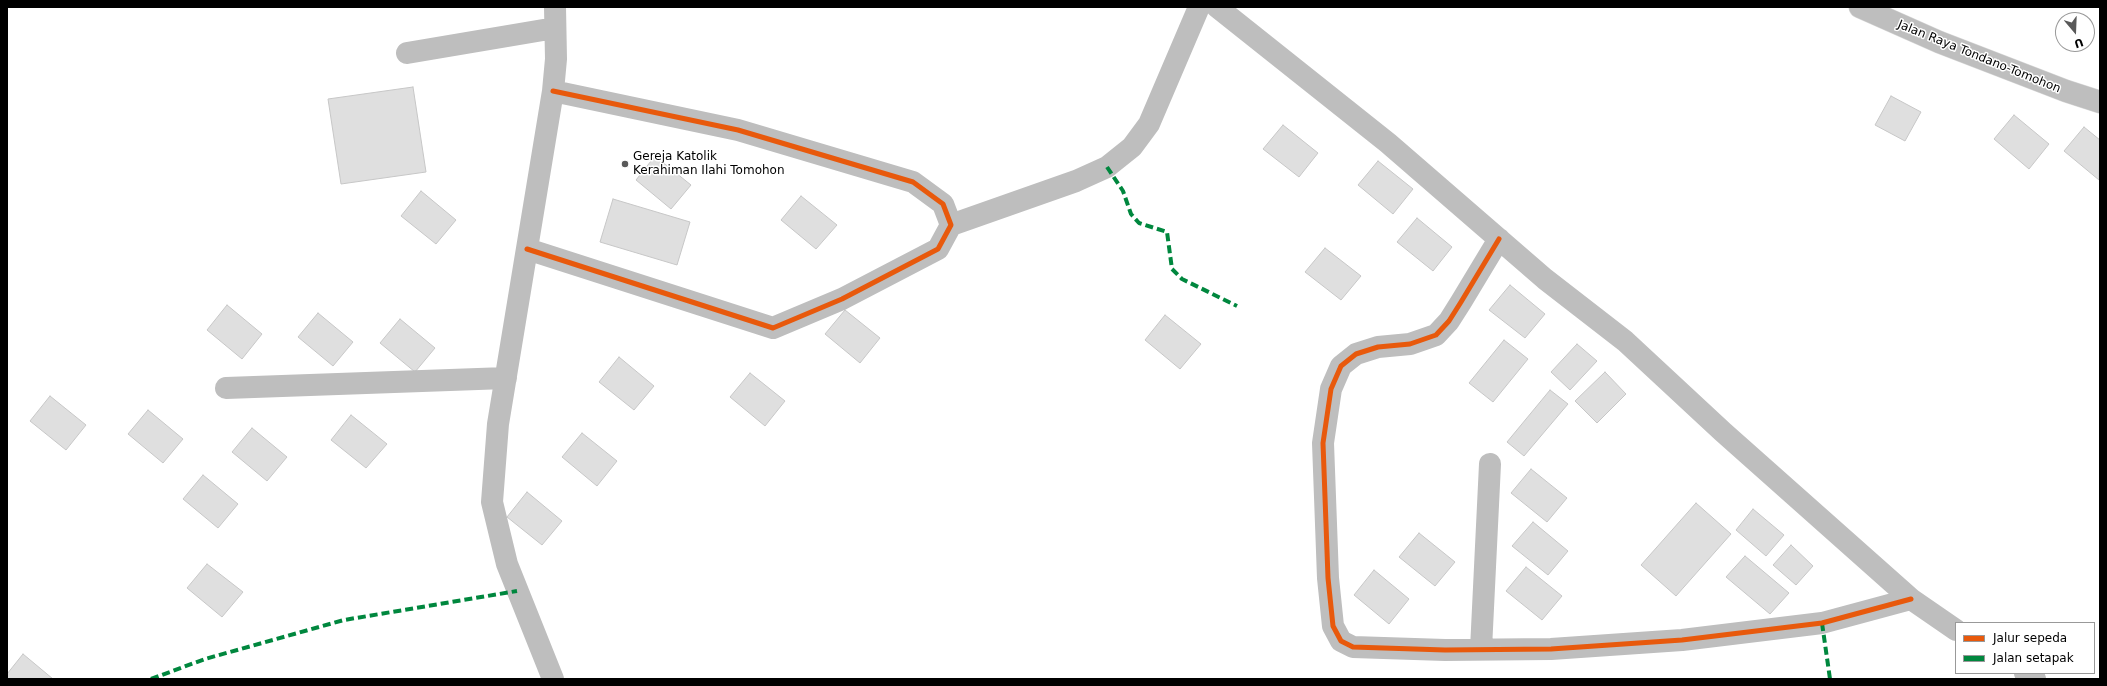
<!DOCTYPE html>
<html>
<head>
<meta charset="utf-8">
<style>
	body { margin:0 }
	#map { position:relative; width:2107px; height:686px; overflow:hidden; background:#fff; font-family:"DejaVu Sans",sans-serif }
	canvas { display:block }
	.frame { position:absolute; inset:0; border:8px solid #000; pointer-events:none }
	.legend { position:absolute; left:1955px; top:622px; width:140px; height:52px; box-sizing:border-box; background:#fff; border:1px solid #999; margin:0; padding:5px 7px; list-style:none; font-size:12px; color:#000 }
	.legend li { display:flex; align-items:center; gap:8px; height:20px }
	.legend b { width:20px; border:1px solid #999 }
	.north { position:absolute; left:2055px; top:12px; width:40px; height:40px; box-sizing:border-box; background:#fff; border:1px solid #999; border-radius:50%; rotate:161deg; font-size:11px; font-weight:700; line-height:16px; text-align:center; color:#000 }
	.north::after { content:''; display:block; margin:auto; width:14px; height:18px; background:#595959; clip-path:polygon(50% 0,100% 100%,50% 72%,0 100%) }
</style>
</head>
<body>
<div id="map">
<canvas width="2107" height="686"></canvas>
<div class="frame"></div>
<ul class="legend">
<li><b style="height:5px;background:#e8590c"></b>Jalur sepeda</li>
<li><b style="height:5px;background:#00873e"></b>Jalan setapak</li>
</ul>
<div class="north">U</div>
</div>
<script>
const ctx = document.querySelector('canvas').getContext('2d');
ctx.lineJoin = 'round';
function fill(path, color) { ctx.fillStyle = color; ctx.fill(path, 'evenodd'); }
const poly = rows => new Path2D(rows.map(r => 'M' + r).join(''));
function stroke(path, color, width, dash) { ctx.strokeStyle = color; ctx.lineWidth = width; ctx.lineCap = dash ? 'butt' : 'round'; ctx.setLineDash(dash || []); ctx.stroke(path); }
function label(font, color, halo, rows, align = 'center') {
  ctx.font = font + ' "DejaVu Sans",sans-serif'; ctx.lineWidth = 3; ctx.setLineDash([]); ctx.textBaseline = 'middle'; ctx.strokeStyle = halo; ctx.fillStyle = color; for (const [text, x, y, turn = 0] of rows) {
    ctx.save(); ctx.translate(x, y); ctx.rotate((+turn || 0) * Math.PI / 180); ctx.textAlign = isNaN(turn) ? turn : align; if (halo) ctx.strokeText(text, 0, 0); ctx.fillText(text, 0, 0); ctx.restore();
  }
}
const building = poly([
	[413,87,426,172,341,184,328,99,413,87],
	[1891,96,1921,112,1905,141,1875,125,1891,96],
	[2014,115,2049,144,2029,169,1994,139,2014,115],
	[1283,125,1318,153,1299,177,1263,149,1283,125],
	[2084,127,2100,140,2099,180,2064,151,2084,127],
	[655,156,691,185,671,209,636,180,655,156],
	[1378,161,1413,189,1393,214,1358,185,1378,161],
	[421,191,456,220,436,244,401,216,421,191],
	[801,196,837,225,816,249,781,220,801,196],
	[613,199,690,222,677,265,600,242,613,199],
	[1417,218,1452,247,1433,271,1397,242,1417,218],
	[1325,248,1361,276,1341,300,1305,272,1325,248],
	[1510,285,1545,314,1525,338,1489,310,1510,285],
	[227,305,262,334,242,359,207,330,227,305],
	[845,310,880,338,860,363,825,334,845,310],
	[318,313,353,342,333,366,298,337,318,313],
	[1165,315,1201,344,1180,369,1145,340,1165,315],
	[400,319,435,348,415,372,380,343,400,319],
	[1504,340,1528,359,1493,402,1469,383,1504,340],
	[1577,344,1597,361,1570,390,1551,372,1577,344],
	[619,357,654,386,634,410,599,382,619,357],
	[1605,372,1626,394,1597,423,1575,401,1605,372],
	[750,373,785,401,765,426,730,397,750,373],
	[1550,390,1568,404,1524,456,1507,442,1550,390],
	[50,396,86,425,66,450,30,421,50,396],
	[148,410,183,439,163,463,128,434,148,410],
	[351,415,387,444,366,468,331,440,351,415],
	[252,428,287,457,267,481,232,452,252,428],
	[582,433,617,461,597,486,562,457,582,433],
	[1531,469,1567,498,1547,522,1511,493,1531,469],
	[203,475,238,504,218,528,183,499,203,475],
	[527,492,562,521,542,545,507,517,527,492],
	[1696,503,1731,534,1676,596,1641,565,1696,503],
	[1753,509,1784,535,1766,556,1736,530,1753,509],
	[1533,522,1568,551,1548,575,1512,546,1533,522],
	[1419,533,1455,562,1435,586,1399,557,1419,533],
	[1791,545,1813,566,1796,585,1773,565,1791,545],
	[1745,556,1789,593,1770,614,1726,577,1745,556],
	[207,564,243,592,222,617,187,588,207,564],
	[1526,567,1562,596,1542,620,1506,591,1526,567],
	[1374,570,1409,599,1389,624,1354,595,1374,570],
	[23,654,53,679,7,679,7,674,23,654]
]);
fill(building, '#dfdfdf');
stroke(building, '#c7c7c7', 1);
const trunk = poly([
	[1860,7,1939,42,2066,91,2100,102]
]);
stroke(trunk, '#dbdbdb', 23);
stroke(poly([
	[1217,7,1388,143,1545,279,1625,341,1723,432,1911,599,1956,630],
	[407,53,555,28],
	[951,225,1076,181,1107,167,1132,147,1149,124,1199,7],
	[1499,239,1461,302,1449,321,1436,335,1410,344,1378,347,1356,354,1341,366,1331,389,1323,443,1328,578,1333,626,1341,641,1353,647,1445,650,1551,649,1682,640,1822,623,1911,599],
	[527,249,773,328,842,299,938,249,951,225,943,204,913,182,738,130,553,91],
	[226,388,506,378],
	[1481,649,1490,464],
	[2025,673,2035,679],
	[553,679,507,564,492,502,498,424,553,91,556,59,555,7]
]), '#bebebe', 22);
stroke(trunk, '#bebebe', 22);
stroke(poly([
	[1107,167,1123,191,1131,214,1139,223,1167,232,1172,269,1182,279,1237,306],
	[1822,623,1830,679],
	[151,679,205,659,344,620,517,591]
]), '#00873e', 4, [8, 4]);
stroke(poly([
	[1499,239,1461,302,1449,321,1436,335,1410,344,1378,347,1356,354,1341,366,1331,389,1323,443,1328,578,1333,626,1341,641,1353,647,1445,650,1551,649,1682,640,1822,623,1911,599],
	[527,249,773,328,842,299,938,249,951,225,943,204,913,182,738,130,553,91]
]), '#e8590c', 5);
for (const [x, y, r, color] of [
	[625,164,4,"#595959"]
]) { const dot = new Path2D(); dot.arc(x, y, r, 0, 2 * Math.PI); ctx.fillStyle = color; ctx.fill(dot); stroke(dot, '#fff', 1.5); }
label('12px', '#000', '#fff', [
	["Jalan Raya Tondano-Tomohon",1979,57,22]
]);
label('12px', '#000', '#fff', [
	["Gereja Katolik",633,157],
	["Kerahiman Ilahi Tomohon",633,171]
], 'left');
</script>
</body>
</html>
